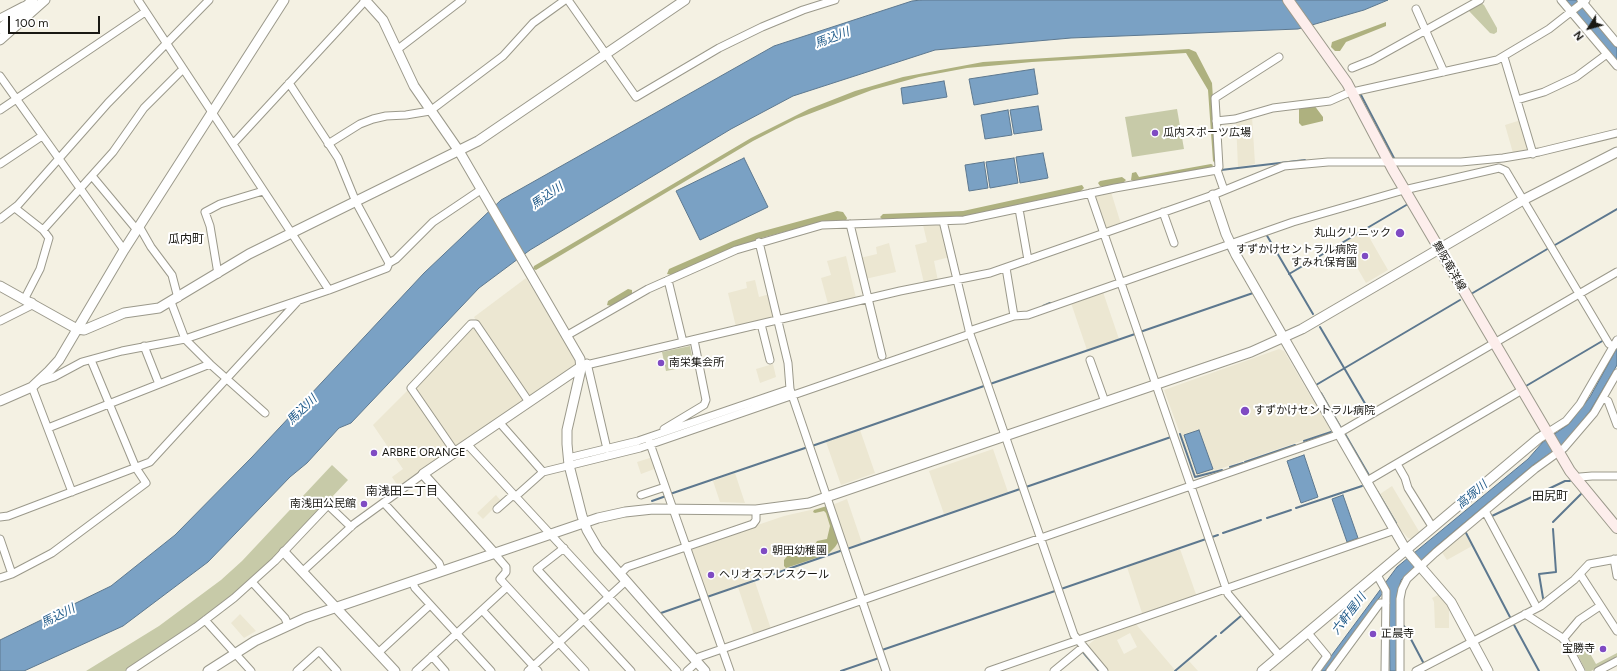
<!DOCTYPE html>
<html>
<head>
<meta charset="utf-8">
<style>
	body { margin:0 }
	#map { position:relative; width:1617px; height:671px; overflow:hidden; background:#f4f1e3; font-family:Figtree,sans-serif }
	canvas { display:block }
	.north { position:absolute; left:1569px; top:8px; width:40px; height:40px; -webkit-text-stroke:3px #fff; paint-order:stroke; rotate:233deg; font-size:11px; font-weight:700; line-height:16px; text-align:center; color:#191813 }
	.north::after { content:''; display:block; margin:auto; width:14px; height:18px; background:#191813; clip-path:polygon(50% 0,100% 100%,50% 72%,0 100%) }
	.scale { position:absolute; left:8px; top:16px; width:92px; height:18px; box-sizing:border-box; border:2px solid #191813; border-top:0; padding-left:5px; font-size:12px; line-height:14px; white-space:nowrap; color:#191813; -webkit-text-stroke:3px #fff; paint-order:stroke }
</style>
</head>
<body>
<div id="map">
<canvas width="1617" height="671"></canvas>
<div class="north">N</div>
<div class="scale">100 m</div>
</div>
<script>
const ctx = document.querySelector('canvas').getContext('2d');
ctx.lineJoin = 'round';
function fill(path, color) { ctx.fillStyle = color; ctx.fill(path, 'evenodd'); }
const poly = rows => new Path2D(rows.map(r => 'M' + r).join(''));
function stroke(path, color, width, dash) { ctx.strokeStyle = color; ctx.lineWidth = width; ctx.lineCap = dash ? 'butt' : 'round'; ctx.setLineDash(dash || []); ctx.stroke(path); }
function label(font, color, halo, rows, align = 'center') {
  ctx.font = font + ' Figtree,"Noto Sans JP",sans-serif'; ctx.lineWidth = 4; ctx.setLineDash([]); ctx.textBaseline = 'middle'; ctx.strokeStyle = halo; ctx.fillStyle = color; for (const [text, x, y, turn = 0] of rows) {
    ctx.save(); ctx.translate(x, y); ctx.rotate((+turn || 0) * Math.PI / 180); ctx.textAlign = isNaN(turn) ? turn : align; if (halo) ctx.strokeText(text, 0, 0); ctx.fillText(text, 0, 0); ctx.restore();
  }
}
fill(poly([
	[1252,116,1255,164,1238,167,1236,121],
	[1521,120,1529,151,1513,153,1505,125],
	[1111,192,1121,224,1105,229,1093,196],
	[942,224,950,257,934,261,938,281,924,283,915,245,927,242,923,225],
	[1365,230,1388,270,1366,283,1343,243],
	[889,243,896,272,865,279,860,258,877,254,876,247],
	[846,256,856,298,828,304,821,278,831,275,827,261],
	[526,278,576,359,575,366,531,396,527,395,474,317],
	[755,280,759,297,770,294,776,317,736,327,728,293,747,288,746,282],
	[1103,292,1119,339,1087,350,1071,303],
	[471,328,475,328,523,398,522,402,458,446,454,445,416,390,416,387],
	[1279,349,1284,351,1331,431,1196,477,1164,390],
	[773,364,776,377,760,383,756,369],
	[409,389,449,448,448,452,398,486,392,477,403,469,373,425],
	[860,430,875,473,841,485,826,442],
	[993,449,1008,492,944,514,929,471],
	[653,457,657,468,641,474,637,462],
	[735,473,745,503,720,502,713,481],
	[1392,486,1420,533,1413,539,1408,538,1400,529,1380,494],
	[496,495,501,501,483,519,477,513],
	[847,499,862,543,846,548,832,505],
	[828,506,843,549,706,597,690,548,784,516],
	[1464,531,1472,546,1447,560,1441,551],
	[1180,549,1197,597,1143,616,1127,567],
	[755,582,771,629,754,635,738,587],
	[1440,594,1449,607,1449,628,1435,628,1434,602,1432,598],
	[240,614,256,631,244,638,231,623],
	[1135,623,1175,670,1174,671,1107,671,1087,646,1100,635],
	[1130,633,1137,647,1124,654,1117,640],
	[1189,661,1198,671,1177,671]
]), '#ece7d2');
fill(poly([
	[1480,2,1484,5,1497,28,1497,32,1494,34,1490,33,1469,11,1469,8],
	[1177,109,1184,149,1132,157,1125,117],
	[690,346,693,361,678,365,676,369,666,371,662,352],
	[332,465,348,480,282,550,238,591,188,629,125,671,86,671,159,626,221,580,242,561],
	[1584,643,1596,664,1617,653,1617,658,1591,671,1586,671,1576,652]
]), '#c7caa8');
fill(poly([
	[1386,22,1386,26,1346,42,1340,51,1335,51,1331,47,1332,42],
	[1189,49,1196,52,1212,83,1217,161,1215,163,1213,161,1208,90,1186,53,1032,62,967,68,919,77,872,90,796,119,753,141,536,270,533,269,534,266,751,138,809,109,855,91,903,77,983,62],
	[1314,105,1323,117,1323,121,1302,126,1299,123,1299,108],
	[1211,164,1213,165,1212,167,1134,181,1131,180,1132,173,1136,172,1139,177],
	[1122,177,1126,180,1123,183,1104,187,1100,186,1098,183,1100,181],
	[1082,185,1084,188,1080,192,964,217,883,220,880,217,883,214,963,211],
	[837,211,843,212,847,218,846,221,821,222,758,239,672,275,667,274,669,269,733,241,756,233],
	[628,289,632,290,632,295,611,306,607,305,608,301],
	[827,506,839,541,835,547,828,554,786,568,784,566,784,560,790,553,798,550,809,555,817,541,827,539,830,526,826,513,824,511,815,513,813,512,814,510]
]), '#aeb17f');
const water = poly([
	[921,0,1388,0,1364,10,1298,29,1071,38,935,50,793,96,731,129,530,250,479,288,351,423,339,428,307,463,290,477,208,562,123,626,24,671,0,671,0,640,111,586,175,535,252,457,424,273,501,200,774,46,912,1,921,0],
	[1565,0,1576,0,1617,48,1617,61,1565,0],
	[1034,69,1038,94,974,105,969,79,1034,69],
	[944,81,947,97,903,104,901,88,944,81],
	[1038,106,1042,130,1014,134,1010,110,1038,106],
	[1008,110,1012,135,985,139,981,115,1008,110],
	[1043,153,1048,178,1020,183,1016,157,1043,153],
	[744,158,768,207,700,240,676,191,744,158],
	[1014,158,1018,183,990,188,986,162,1014,158],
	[984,162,988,188,969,191,965,165,984,162],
	[1617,348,1617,365,1590,411,1563,444,1533,465,1433,549,1401,580,1397,596,1396,671,1390,671,1389,588,1382,594,1325,671,1320,671,1397,567,1528,459,1543,442,1569,424,1590,397,1617,348],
	[1199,430,1213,469,1197,474,1184,435,1199,430],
	[1304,455,1318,497,1301,503,1287,461,1304,455],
	[1343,495,1358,538,1347,542,1332,499,1343,495]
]);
fill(water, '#7aa1c4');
stroke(water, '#5d788f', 1);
stroke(poly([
	[1361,95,1395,160],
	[1221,170,1305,160],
	[1266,234,1313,314],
	[1555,245,1617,209],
	[1228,249,1231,254],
	[1289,274,1408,204],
	[1471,294,1549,248],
	[1043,306,1050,303],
	[1320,327,1370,412],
	[1140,332,1253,293],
	[990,384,1135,334],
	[1316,385,1460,300],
	[1526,386,1604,340],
	[1321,393,1341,428],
	[1180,434,1195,477,1222,470],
	[1345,434,1370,477],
	[1304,441,1331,432],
	[812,446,984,386],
	[1245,462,1295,445],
	[1230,467,1243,463],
	[1026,487,1171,437],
	[1377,491,1396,523],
	[670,494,808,447],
	[652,501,666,496],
	[1296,508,1362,486],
	[1492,516,1565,481,1570,481],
	[1267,518,1291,510],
	[1553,522,1581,494],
	[1465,531,1511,619],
	[1223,533,1261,520],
	[1212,537,1218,535],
	[847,549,1020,489],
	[1061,589,1206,539],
	[707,597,843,550],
	[1543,598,1539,574,1556,572,1553,529],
	[661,613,701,599],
	[1513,623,1539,671],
	[1404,626,1424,664],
	[1221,633,1242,615],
	[882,650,1055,591],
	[1082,651,1099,671],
	[841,671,879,658],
	[1175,671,1216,636]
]), '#5d788f', 2);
const minor = poly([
	[138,0,329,290],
	[568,0,636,97,719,48,762,27,803,10,835,0],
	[1561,0,1617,66],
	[1581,0,1617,43],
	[1416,9,1444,72],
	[0,18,23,6],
	[398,49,462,0],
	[1504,57,1533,154],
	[1352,68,1372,60,1480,0],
	[0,76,124,250],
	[289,83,338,158,356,202,389,263],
	[1517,100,1544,92,1576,77,1607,54],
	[0,110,145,12],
	[1216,121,1235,119,1273,108,1330,101,1348,93,1497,60,1549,29,1586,0],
	[233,144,366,0],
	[328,144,360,124,373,119,386,116,406,115,430,111,503,56,533,23,565,0],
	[0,164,42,136],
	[92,176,137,230],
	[1224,190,1217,170,1219,167,1215,98,1279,57],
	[1090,193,1228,594,1280,656],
	[15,208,43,230,49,238,40,269,25,298],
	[1019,209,1028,260],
	[1163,212,1174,243],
	[0,219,18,205,108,103,209,0],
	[943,221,970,334,1074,635,1104,671],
	[850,224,882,356],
	[139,226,151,247,172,275,178,298],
	[43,230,113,152,144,108,183,69],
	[759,242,788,363,790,389,886,671],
	[1006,268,1014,316],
	[218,274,210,226,205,212,220,204,263,191],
	[668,280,683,342],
	[171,302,185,339,210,364,265,413],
	[0,321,30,306,32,302],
	[761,324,770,360],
	[969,331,1014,316,1028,315,1293,222,1404,190,1499,168,1506,171,1609,344,1614,346],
	[566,336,648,289,736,250,822,225,964,220,1115,188,1217,170],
	[144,346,159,384],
	[1090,360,1105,402],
	[587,363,607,449],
	[582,366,900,291,990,273,1213,195,1284,166,1328,162,1461,162,1503,158,1539,152,1617,133],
	[39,382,54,377,82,362,122,351,185,339,329,290,387,268,389,263,396,259,433,222,482,189],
	[32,387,72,492],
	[1603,398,1608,401,1617,425],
	[499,422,543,472,515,497],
	[48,428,210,364],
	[664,429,704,405,706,400,694,340],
	[1339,433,1617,272],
	[1547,433,1566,421,1580,404,1617,340],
	[648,438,730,671],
	[467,444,677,671],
	[455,452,411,388,471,324,476,324,529,402],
	[568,458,638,441,790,389],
	[1397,464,1405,478,1408,488,1433,528],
	[543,472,640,448,970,334],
	[1576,480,1580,477,1592,476,1617,476],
	[1367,481,1522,390],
	[641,495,665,487],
	[384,503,439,563,442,571],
	[497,509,513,495],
	[1485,511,1537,608],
	[0,517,8,516,150,462,297,302],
	[0,539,12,574],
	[564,548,537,569,631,671],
	[494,553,506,567,506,572,500,579,585,671],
	[1614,559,1617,576],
	[303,571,354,524,423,474],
	[620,574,627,567,753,524,756,520,756,510],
	[1580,574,1617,631],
	[1377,575,1386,591,1385,671],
	[0,578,12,574,52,553,146,483,136,468,91,360],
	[412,581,415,588,491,671],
	[252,582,285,618,288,625],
	[482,610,538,671],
	[1525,614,1564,639,1581,671],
	[205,620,251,671],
	[1308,633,1327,656,1316,671],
	[1563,639,1579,620,1600,606],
	[378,653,430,605],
	[432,656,445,671],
	[695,660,699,657,1340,434],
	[130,671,196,627,234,598,275,561,328,505,351,527],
	[297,671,319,651,337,671],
	[416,671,507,587],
	[528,671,626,581],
	[687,671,697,662],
	[989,671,1395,530],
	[1054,671,1083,647],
	[1330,671,1380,603,1386,603],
	[1400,671,1400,599,1402,589,1407,579,1435,553,1535,469,1564,448,1594,413,1617,373],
	[1416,671,1541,606,1574,580,1589,564,1617,559],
	[1598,671,1617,661]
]);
const tertiary = poly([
	[365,0,383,20,414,86,459,151,580,359,581,369,567,430,567,444,569,465,582,516,587,530,598,549,705,671],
	[0,29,33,0],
	[0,40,45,0],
	[1213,195,1226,234,1236,255,1406,550,1451,602,1488,671],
	[0,286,77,329,84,330,124,313,159,308,249,254,478,141,685,0],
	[0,401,32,387,49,371,59,360,124,250,284,0],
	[284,552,395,671],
	[494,553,423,474,582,366],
	[208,671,255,641,305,618,598,518,625,512,653,509,756,510,809,503,1251,352,1302,329,1523,200,1617,152],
	[1262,671,1539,438,1547,433]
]);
const secondary = poly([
	[1288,0,1347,83,1393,170,1570,471,1617,528]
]);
stroke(minor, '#9b998b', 9);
stroke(tertiary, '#9b998b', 11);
stroke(secondary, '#9b998b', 12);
stroke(minor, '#fff', 7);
stroke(tertiary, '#fff', 9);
stroke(secondary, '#fdeeec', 10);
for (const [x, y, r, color] of [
	[1155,133,4,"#7f4bc3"],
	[1400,233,5,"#7f4bc3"],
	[1365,256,4,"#7f4bc3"],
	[661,363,4,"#7f4bc3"],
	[1245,411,5,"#7f4bc3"],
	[374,453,4,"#7f4bc3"],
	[364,504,4,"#7f4bc3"],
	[764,551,4,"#7f4bc3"],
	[711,575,4,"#7f4bc3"],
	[1373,634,4,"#7f4bc3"],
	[1603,649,4,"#7f4bc3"]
]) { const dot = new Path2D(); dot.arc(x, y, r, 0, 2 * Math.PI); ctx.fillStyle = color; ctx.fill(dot); stroke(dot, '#fff', 1.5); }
label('11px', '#191813', '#fff', [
	["瓜内スポーツ広場",1163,133],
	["丸山クリニック",1391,233,"right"],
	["すずかけセントラル病院",1357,250,"right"],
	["すみれ保育園",1357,263,"right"],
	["南栄集会所",669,363],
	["すずかけセントラル病院",1254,411],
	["ARBRE ORANGE",382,453],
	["南浅田公民館",356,504,"right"],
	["朝田幼稚園",772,551],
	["ヘリオスプレスクール",719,575],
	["正晨寺",1381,634],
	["宝勝寺",1595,649,"right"]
], 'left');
label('11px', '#191813', '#fff', [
	["舞阪竜洋線",1449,266,60]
]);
label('italic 12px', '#205b8a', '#fff', [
	["馬込川",832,38,-21],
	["馬込川",547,196,-35],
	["馬込川",302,410,-44],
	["高塚川",1472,495,-40],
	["六軒屋川",1349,614,-53],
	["馬込川",58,616,-27]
]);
label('12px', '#191813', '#fff', [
	["瓜内町",186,239],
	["南浅田二丁目",402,491],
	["田尻町",1550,496]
]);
</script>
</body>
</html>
